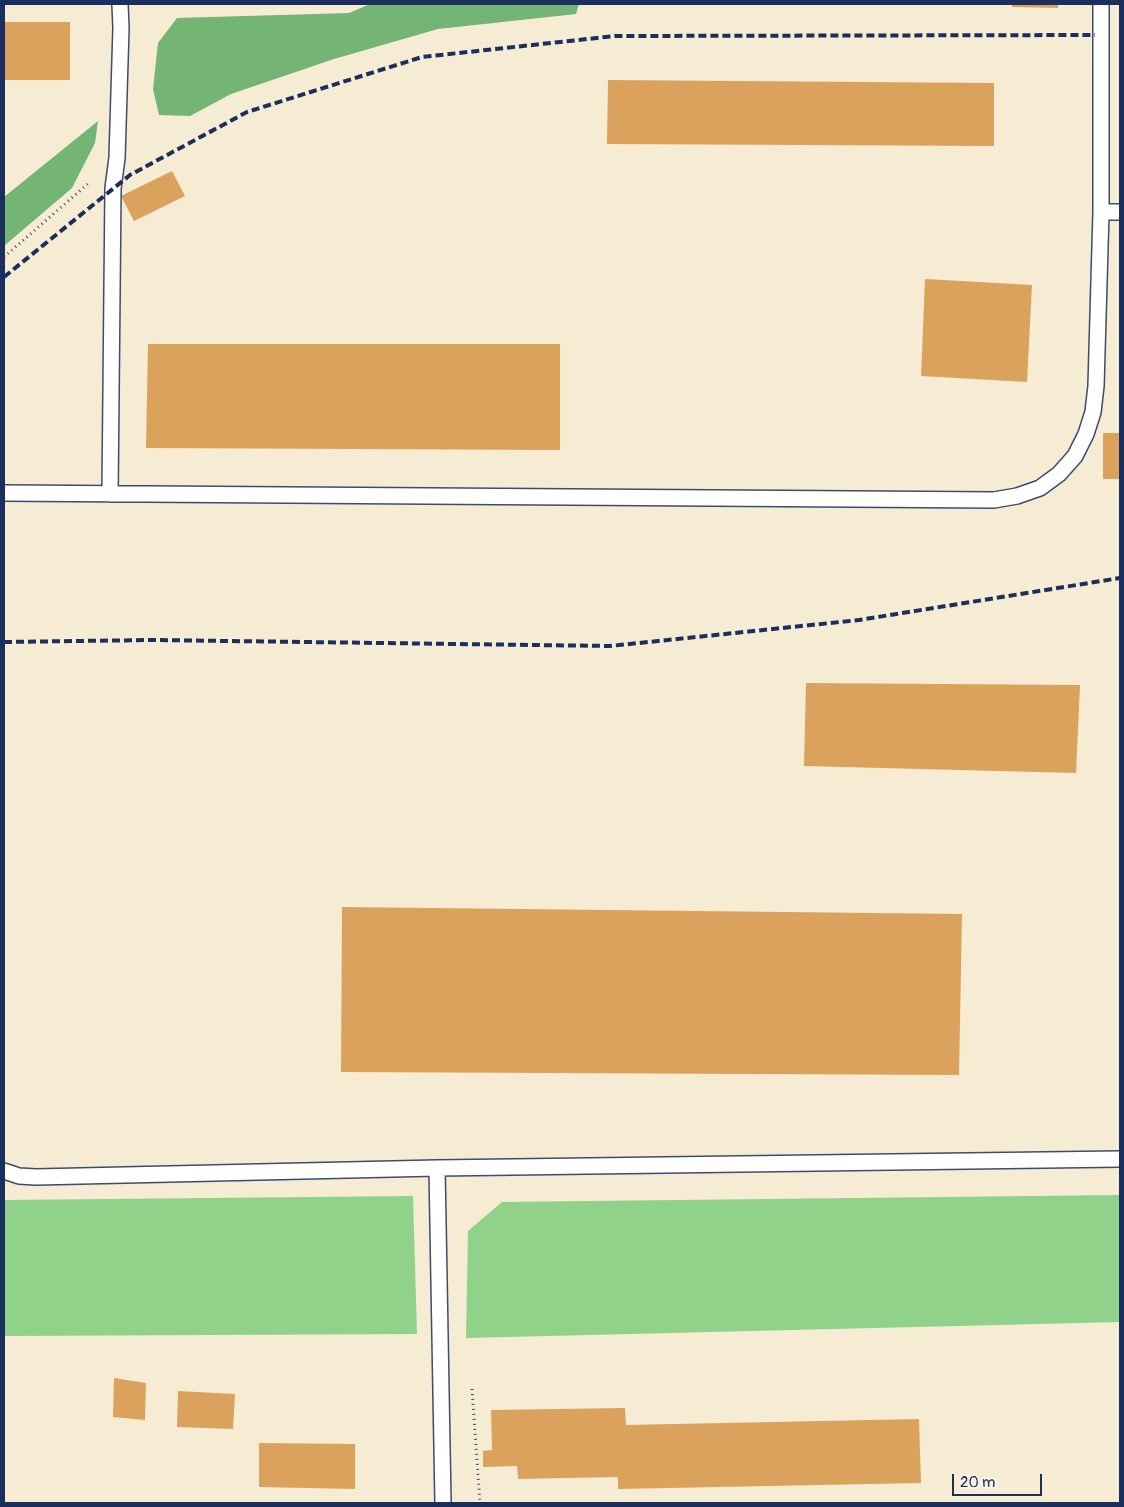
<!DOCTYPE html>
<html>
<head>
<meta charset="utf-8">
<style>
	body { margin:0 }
	#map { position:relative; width:1124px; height:1507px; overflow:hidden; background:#f5ecd3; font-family:Pangolin,sans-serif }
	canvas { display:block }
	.frame { position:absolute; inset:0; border:5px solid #1b2f5e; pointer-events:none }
	.scale { position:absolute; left:952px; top:1474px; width:90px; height:22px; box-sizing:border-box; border:2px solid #1b2f5e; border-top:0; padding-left:6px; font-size:15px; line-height:18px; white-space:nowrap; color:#1b2f5e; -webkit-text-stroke:4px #fcf5e5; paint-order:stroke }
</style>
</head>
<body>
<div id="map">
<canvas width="1124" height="1507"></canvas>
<div class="frame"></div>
<div class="scale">20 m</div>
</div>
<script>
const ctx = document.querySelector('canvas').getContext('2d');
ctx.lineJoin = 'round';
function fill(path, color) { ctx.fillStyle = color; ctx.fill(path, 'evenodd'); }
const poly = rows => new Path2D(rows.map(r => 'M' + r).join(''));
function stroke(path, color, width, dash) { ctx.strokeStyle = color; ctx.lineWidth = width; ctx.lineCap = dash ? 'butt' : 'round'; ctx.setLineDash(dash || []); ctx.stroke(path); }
fill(poly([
	[1120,1195,1120,1322,466,1338,468,1231,502,1202],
	[413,1196,417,1334,4,1336,4,1200]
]), '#90d289');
fill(poly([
	[370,4,579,4,576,14,438,29,334,59,231,94,190,116,159,115,153,89,158,43,177,18,349,13],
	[98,121,95,143,72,188,4,246,4,197]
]), '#74b475');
fill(poly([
	[1012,4,1058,4,1058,8,1012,7],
	[4,22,70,22,70,80,4,80],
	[608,80,994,83,994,146,607,144],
	[172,171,185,196,134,221,121,196],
	[925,279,1032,285,1027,382,921,376],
	[148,344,560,344,560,450,146,448],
	[1103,433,1120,433,1120,479,1103,479],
	[806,683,1080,685,1076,773,804,766],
	[342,907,962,914,959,1075,341,1072],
	[114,1378,146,1383,145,1420,113,1417],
	[178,1391,235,1394,233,1429,177,1427],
	[625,1408,626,1425,919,1419,921,1483,618,1489,618,1477,518,1479,517,1466,483,1467,483,1451,492,1450,491,1410],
	[259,1443,355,1444,355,1489,259,1487]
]), '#dba25e');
const lane = poly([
	[1101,212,1120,212],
	[4,493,994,500,1017,496,1040,488,1059,474,1075,456,1086,434,1093,412,1096,386,1101,212,1101,4],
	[110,494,113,188,117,158,121,28,120,4],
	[437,1168,443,1503],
	[4,1171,19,1176,36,1177,437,1168,1120,1159]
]);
stroke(lane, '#3c4b70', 18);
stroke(poly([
	[4,257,90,182],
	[472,1389,480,1503]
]), '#3c4b70', 3, [1, 4]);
stroke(lane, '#fff', 15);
stroke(poly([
	[4,277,130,175,247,112,422,57,615,36,1095,35],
	[4,642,152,640,610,646,859,620,1120,578]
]), '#1b2f5e', 4, [8, 4]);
</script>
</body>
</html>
